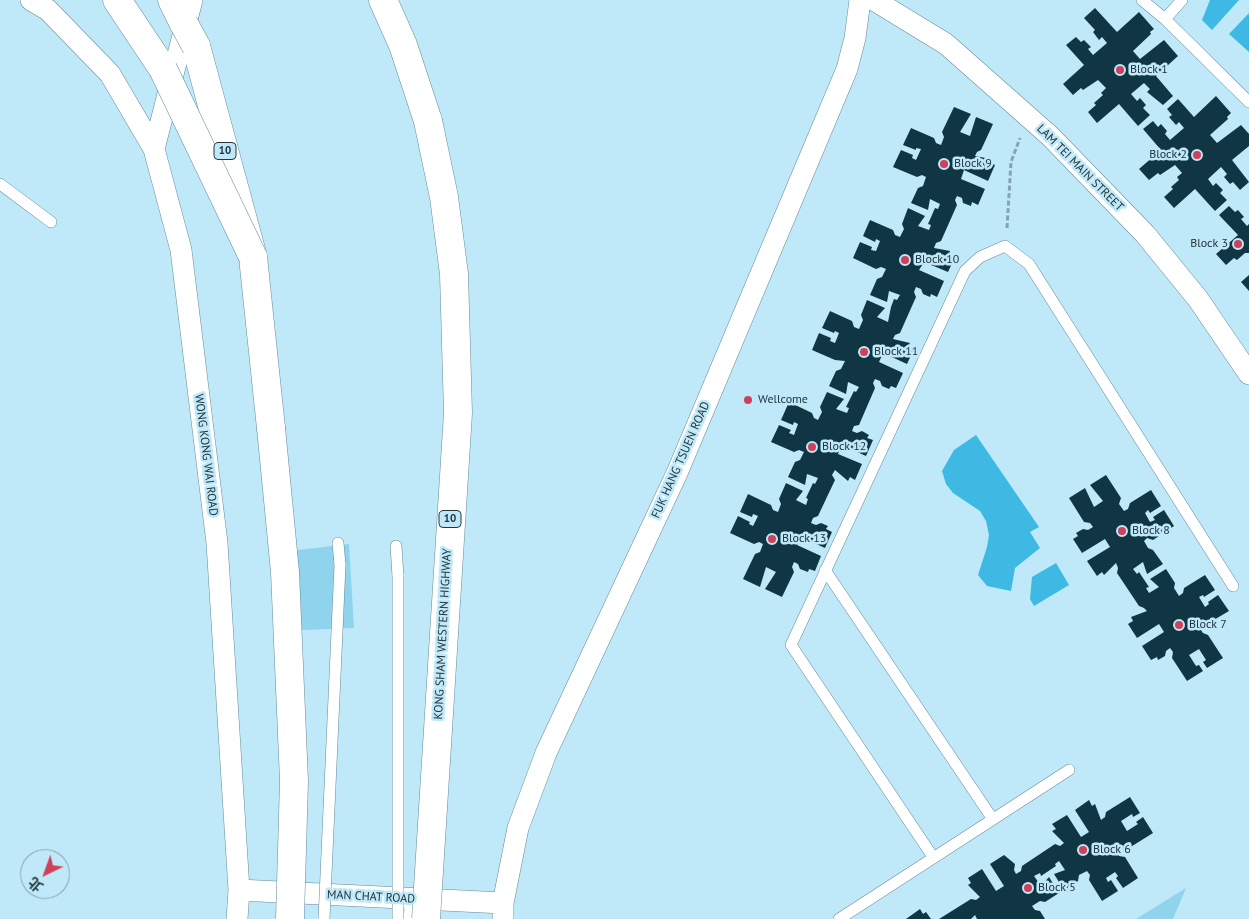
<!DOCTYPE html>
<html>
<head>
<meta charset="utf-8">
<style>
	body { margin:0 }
	#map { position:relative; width:1249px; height:919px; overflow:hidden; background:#bfe8f9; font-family:"PT Sans","Noto Sans TC",sans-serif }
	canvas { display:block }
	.north { position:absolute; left:20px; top:849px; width:50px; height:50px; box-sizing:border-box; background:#bfe8f9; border:1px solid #81a0ad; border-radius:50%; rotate:222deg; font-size:14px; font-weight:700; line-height:20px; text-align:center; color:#24353b }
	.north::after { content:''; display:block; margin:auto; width:18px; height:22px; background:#d04059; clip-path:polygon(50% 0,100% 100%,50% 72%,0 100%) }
</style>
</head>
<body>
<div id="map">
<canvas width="1249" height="919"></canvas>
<div class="north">北</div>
</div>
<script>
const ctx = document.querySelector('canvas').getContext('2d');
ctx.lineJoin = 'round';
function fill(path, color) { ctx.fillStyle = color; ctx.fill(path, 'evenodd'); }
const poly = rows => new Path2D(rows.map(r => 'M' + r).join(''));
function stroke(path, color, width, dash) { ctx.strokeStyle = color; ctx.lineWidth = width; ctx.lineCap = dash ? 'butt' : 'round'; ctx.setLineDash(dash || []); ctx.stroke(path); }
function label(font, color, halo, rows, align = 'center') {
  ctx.font = font + ' "PT Sans",sans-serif'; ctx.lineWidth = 5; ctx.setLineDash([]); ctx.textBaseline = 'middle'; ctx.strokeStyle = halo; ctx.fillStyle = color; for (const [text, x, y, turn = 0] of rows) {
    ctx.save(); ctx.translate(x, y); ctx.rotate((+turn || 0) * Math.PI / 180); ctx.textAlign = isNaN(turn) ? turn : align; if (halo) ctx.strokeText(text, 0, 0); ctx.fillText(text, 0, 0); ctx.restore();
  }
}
fill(poly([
	[349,544,354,628,277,631,273,553],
	[1186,888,1173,919,1136,919]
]), '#90d3ed');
fill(poly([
	[1210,0,1239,0,1212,30,1202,20],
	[1249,13,1249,52,1229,34],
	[976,435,1039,527,1030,532,1040,548,1015,568,1011,591,987,586,978,575,987,547,989,535,986,521,980,511,953,493,946,484,942,471,954,450],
	[1056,563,1069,585,1034,606,1030,599,1032,577]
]), '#3db9e3');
fill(poly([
	[1095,8,1117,32,1139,12,1154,29,1150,32,1151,34,1133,51,1140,59,1164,40,1178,56,1156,76,1173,96,1163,105,1147,92,1150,89,1144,83,1131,94,1137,101,1140,98,1146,105,1143,108,1150,115,1138,126,1119,104,1097,123,1088,112,1096,105,1094,103,1103,95,1101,93,1106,88,1098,80,1083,90,1081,88,1073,95,1063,84,1084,65,1066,45,1076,37,1081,42,1084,40,1091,47,1088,49,1093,55,1107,43,1102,37,1099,40,1093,32,1095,30,1084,18],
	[1216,96,1231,113,1227,117,1228,119,1210,135,1217,143,1241,125,1249,134,1249,146,1232,160,1249,182,1240,190,1233,182,1230,184,1224,177,1227,174,1221,167,1208,179,1213,186,1216,183,1223,190,1220,193,1227,200,1215,211,1195,189,1174,208,1164,197,1173,189,1171,187,1179,180,1177,177,1182,173,1175,165,1160,175,1158,173,1149,180,1139,169,1161,150,1143,129,1153,121,1158,127,1161,124,1167,131,1165,134,1170,140,1184,128,1179,122,1176,125,1169,117,1172,115,1167,109,1178,99,1194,117],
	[954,107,971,114,960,132,970,136,976,117,993,124,981,150,977,152,975,156,991,159,990,163,995,165,988,181,964,170,961,179,985,189,978,205,972,202,971,206,963,203,962,198,957,196,955,200,957,205,941,241,936,243,934,248,950,251,949,255,955,257,948,272,924,262,919,270,944,281,937,297,931,294,930,297,923,294,921,289,916,287,914,292,916,297,900,333,895,335,893,339,910,343,908,346,914,349,907,364,883,353,879,362,903,373,896,388,891,386,889,389,882,386,880,381,875,379,873,383,875,388,859,425,854,426,852,431,857,433,862,431,869,435,867,438,873,440,866,456,842,445,838,454,862,464,855,480,850,477,848,481,835,470,832,475,835,480,818,516,813,518,811,523,816,525,821,523,828,526,826,529,832,532,825,548,801,537,797,545,821,556,815,571,809,569,808,572,800,569,798,564,794,562,792,567,794,572,782,597,765,589,776,572,766,567,760,587,743,579,755,554,760,552,763,544,759,542,754,544,730,533,738,516,750,522,749,524,753,526,758,516,753,514,752,517,740,512,748,494,771,505,773,510,778,512,781,504,779,499,786,483,803,491,796,500,806,505,808,499,806,498,813,483,815,484,818,478,807,474,805,485,788,477,795,462,800,460,804,452,799,450,794,452,771,442,779,425,791,430,789,433,794,435,798,424,794,422,793,425,781,420,789,402,812,413,814,418,818,420,822,412,820,407,827,392,844,399,836,409,847,413,849,408,846,407,854,391,856,392,859,387,848,382,846,394,829,386,836,371,841,369,845,361,835,360,812,350,819,333,831,338,830,341,835,343,839,333,835,331,834,333,822,328,830,311,852,321,854,327,859,329,863,320,861,315,867,300,885,308,877,317,888,322,891,307,894,299,897,300,900,295,889,291,887,302,870,295,877,279,882,277,886,269,881,267,876,269,853,258,860,242,872,247,871,250,876,251,880,241,876,239,875,242,863,236,870,220,893,230,895,235,900,237,904,229,902,224,908,208,925,216,918,226,929,230,931,225,928,224,935,208,938,209,940,204,930,199,928,210,911,203,918,188,923,186,926,177,922,175,917,177,893,167,901,150,913,155,912,158,916,160,921,149,916,148,916,150,903,145,911,128,934,138,936,143,941,145,944,137,942,132],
	[1229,206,1235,212,1238,210,1244,217,1241,219,1247,226,1249,224,1249,253,1245,253,1237,260,1234,258,1226,265,1216,254,1238,235,1219,215],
	[1249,275,1249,291,1241,282],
	[1106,475,1121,498,1119,504,1124,511,1128,509,1130,503,1151,490,1161,506,1150,513,1148,510,1145,513,1150,522,1155,520,1153,517,1164,510,1174,526,1153,540,1147,538,1144,541,1148,548,1153,550,1163,564,1147,574,1143,562,1133,569,1137,574,1139,572,1149,587,1146,588,1149,593,1159,587,1150,579,1166,569,1175,583,1174,588,1179,596,1183,593,1184,588,1205,575,1215,590,1204,597,1203,595,1199,597,1205,607,1209,604,1208,602,1218,595,1229,611,1207,624,1202,623,1198,626,1203,633,1208,635,1223,658,1207,668,1203,662,1206,660,1199,649,1189,655,1196,666,1199,665,1203,671,1187,681,1172,658,1173,652,1170,648,1166,651,1165,656,1158,660,1157,657,1151,660,1142,646,1164,632,1159,624,1137,638,1128,624,1133,621,1131,617,1147,611,1144,608,1139,606,1117,573,1118,568,1116,563,1104,575,1102,572,1097,576,1087,561,1110,547,1105,539,1082,553,1073,539,1078,536,1076,533,1083,529,1088,530,1093,527,1090,523,1084,522,1069,498,1085,488,1094,507,1103,501,1090,485],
	[1130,797,1140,813,1133,817,1132,814,1121,821,1127,831,1138,824,1136,822,1143,817,1153,833,1129,848,1124,847,1117,852,1119,856,1125,857,1138,878,1123,888,1116,878,1118,876,1115,872,1106,878,1108,882,1111,880,1118,891,1102,901,1089,880,1090,875,1087,871,1079,875,1078,881,1064,890,1054,874,1065,870,1059,861,1055,864,1056,866,1041,876,1040,873,1034,876,1041,886,1049,877,1059,893,1045,902,1040,901,1032,906,1035,910,1040,911,1045,919,977,919,975,915,971,919,939,919,971,899,976,900,980,897,968,885,971,883,968,878,982,869,996,891,1004,886,990,864,1004,855,1015,864,1014,870,1016,874,1021,871,1022,866,1055,844,1060,846,1064,843,1052,831,1056,829,1052,824,1067,815,1081,837,1089,832,1075,810,1089,800,1092,806,1095,804,1101,820,1105,817,1106,812],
	[920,909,923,914,926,912,931,919,906,919]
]), '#103644');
const service = poly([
	[1142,0,1165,19,1249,102],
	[1165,19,1182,0],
	[0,184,51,222],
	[338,543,340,565],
	[396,546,398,576],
	[825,570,992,818],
	[933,857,791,645,965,271,980,257,1005,246,1029,264,1233,586],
	[409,919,411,898],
	[839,919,1069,770]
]);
const minor = poly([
	[31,0,48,10,110,74,154,149],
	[192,0,154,149,181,250,217,543,239,890,237,919],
	[874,0,946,44,1050,136,1145,234,1198,299,1249,374],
	[239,890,503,903],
	[503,919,503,903,518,828,546,753,677,473,847,69,855,38,860,0]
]);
const motorway = poly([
	[117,0,163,69],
	[172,0,184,24],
	[383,0,403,45,428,121],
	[196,46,253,257,271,428]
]);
stroke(service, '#658b9b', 12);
stroke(minor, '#658b9b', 22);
stroke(motorway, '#658b9b', 29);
stroke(poly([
	[1007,228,1011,162,1020,138]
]), '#84a4b1', 3, [5, 2.5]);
stroke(service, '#fff', 11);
stroke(minor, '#fff', 21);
stroke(motorway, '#fff', 28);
const serviceBridge = poly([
	[398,576,398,919],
	[324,919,340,565]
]);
const motorwayBridge = poly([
	[184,24,196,46],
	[163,69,253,257],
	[271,428,285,572,294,781,290,919],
	[426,919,458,413,454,274,444,197,428,121]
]);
stroke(serviceBridge, '#658b9b', 12, []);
stroke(motorwayBridge, '#658b9b', 29, []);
stroke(serviceBridge, '#fff', 11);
stroke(motorwayBridge, '#fff', 28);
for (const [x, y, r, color] of [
	[1120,70,5,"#d04059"],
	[1197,155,5,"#d04059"],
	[944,164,5,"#d04059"],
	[1238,244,5,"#d04059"],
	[905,260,5,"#d04059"],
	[864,352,5,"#d04059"],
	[748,400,5,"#d04059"],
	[812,447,5,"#d04059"],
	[1122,531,5,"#d04059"],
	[772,539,5,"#d04059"],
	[1179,625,5,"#d04059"],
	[1083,850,5,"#d04059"],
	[1028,888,5,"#d04059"]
]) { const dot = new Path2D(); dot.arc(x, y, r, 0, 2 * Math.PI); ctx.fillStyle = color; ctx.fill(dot); stroke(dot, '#bfe8f9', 2); }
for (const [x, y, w] of [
	[225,151,22],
	[450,519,22]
]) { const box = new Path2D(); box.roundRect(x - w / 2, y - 8.5, w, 17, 4); ctx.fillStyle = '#bfe8f9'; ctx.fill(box); stroke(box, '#24353b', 1); }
label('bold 11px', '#24353b', null, [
	["10",225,151],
	["10",450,519]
]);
label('12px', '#24353b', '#bfe8f9', [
	["Block 1",1130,70],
	["Block 2",1187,155,"right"],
	["Block 9",954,164],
	["Block 3",1228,244,"right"],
	["Block 10",915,260],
	["Block 11",874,352],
	["Wellcome",758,400],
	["Block 12",822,447],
	["Block 8",1132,531],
	["Block 13",782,539],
	["Block 7",1189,625],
	["Block 6",1093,850],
	["Block 5",1038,888]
], 'left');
label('12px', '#24353b', '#bfe8f9', [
	["LAM TEI MAIN STREET",1080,168,45],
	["WONG KONG WAI ROAD",206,455,83],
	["FUK HANG TSUEN ROAD",681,460,-66],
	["KONG SHAM WESTERN HIGHWAY",443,634,-87],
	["MAN CHAT ROAD",371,897,3]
]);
</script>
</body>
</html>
